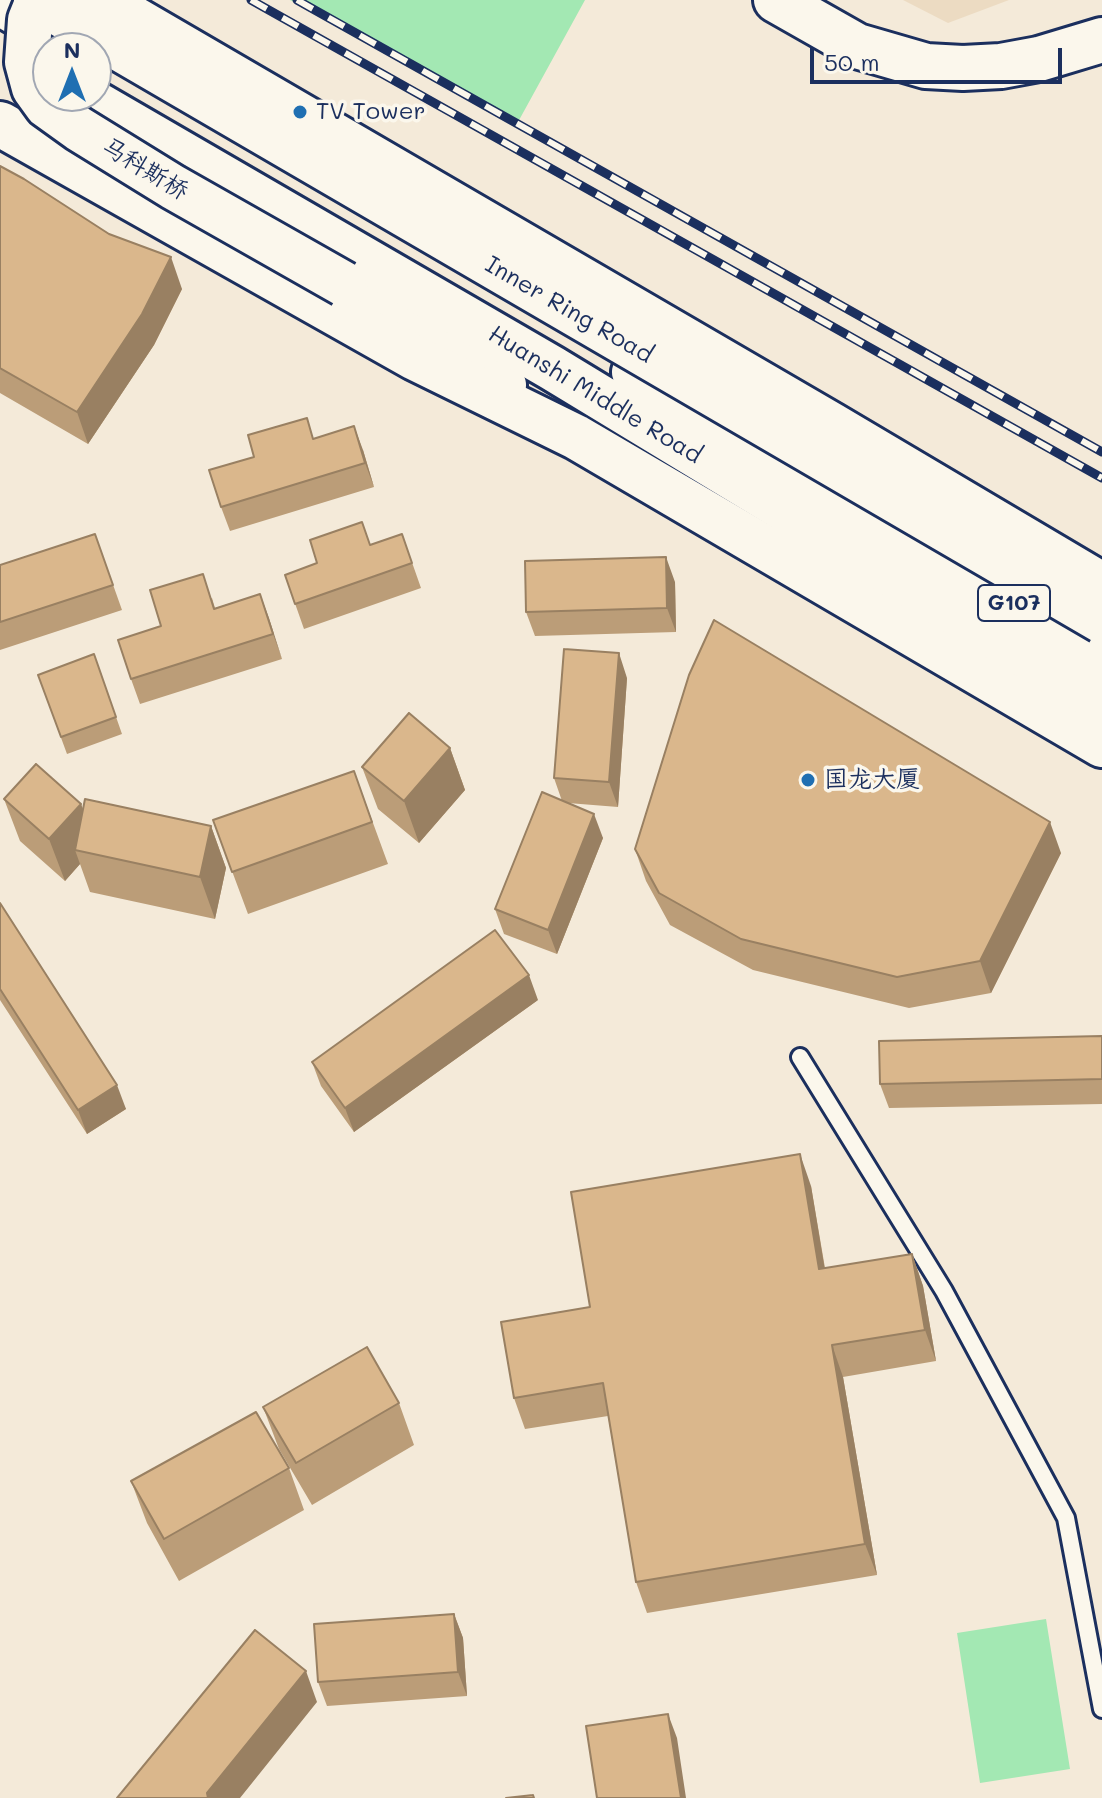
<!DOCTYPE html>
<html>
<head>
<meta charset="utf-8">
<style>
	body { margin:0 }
	#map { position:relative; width:1102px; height:1798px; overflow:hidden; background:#f4ead9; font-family:Mali,sans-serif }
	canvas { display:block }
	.north { position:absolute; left:32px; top:32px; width:80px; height:80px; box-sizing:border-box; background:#fbf7ec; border:2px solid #a1a7b3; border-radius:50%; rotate:0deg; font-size:22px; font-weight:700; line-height:32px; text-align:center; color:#1b2f5e }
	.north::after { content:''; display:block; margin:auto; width:28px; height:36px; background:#1f6fb2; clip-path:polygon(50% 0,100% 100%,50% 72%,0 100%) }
	.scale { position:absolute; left:810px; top:48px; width:252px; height:36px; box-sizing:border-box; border:4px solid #1b2f5e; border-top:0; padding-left:10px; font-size:24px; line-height:28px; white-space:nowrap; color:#1b2f5e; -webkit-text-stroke:6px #fbf7ec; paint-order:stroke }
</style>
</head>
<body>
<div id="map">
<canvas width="1102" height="1798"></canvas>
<div class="north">N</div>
<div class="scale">50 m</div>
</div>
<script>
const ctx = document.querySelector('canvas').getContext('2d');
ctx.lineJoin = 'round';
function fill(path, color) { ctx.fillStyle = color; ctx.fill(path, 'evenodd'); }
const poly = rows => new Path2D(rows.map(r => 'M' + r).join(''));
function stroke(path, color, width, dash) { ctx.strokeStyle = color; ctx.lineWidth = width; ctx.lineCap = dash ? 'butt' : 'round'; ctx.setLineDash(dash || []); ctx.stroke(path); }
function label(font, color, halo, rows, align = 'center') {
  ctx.font = font + ' Mali,"LXGW WenKai TC",sans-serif'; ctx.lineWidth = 7; ctx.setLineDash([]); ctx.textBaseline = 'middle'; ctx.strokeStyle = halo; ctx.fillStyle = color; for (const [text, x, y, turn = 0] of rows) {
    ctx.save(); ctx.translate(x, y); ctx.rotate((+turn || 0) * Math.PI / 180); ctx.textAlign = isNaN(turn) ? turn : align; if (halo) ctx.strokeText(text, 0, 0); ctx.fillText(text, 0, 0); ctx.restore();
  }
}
fill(poly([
	[903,0,1009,0,948,23]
]), '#ecdbc2');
fill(poly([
	[290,0,585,0,518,122],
	[1046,1619,1070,1769,980,1783,957,1633]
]), '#a3e8b3');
const lane = poly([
	[800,1057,944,1291,1066,1518,1102,1709]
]);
const secondary = poly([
	[776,0,857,46,926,66,963,68,1001,66,1039,59,1102,40],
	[344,284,504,385]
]);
const primary = poly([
	[0,124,415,358,576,437,1102,745]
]);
const highway = poly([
	[0,3,61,39],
	[83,96,552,368,1102,702],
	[634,372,925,551,1102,655]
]);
stroke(lane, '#1b2f5e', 22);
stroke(secondary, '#1b2f5e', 50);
stroke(primary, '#1b2f5e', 50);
stroke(highway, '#1b2f5e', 50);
stroke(lane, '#fbf7ec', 16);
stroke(secondary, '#fbf7ec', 44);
stroke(primary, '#fbf7ec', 44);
stroke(highway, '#fbf7ec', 44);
const rail = poly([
	[251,0,1102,478],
	[297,0,1102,452]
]);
stroke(rail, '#1b2f5e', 9);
stroke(rail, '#fbf7ec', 6, [18]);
const secondaryBridge = poly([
	[38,0,30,20,27,62,34,88,47,106,79,129,173,187,344,284]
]);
const highwayBridge = poly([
	[36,0,1102,621],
	[102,0,832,425,1102,585]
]);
stroke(secondaryBridge, '#1b2f5e', 50, []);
stroke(highwayBridge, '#1b2f5e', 50, []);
stroke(secondaryBridge, '#fbf7ec', 44);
stroke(highwayBridge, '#fbf7ec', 44);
fill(poly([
	[0,166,182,289,154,345,88,444,0,393],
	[314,438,363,450,374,487,230,531,221,507,254,457],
	[95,534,122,610,0,650,0,565],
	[402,534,421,588,304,629,285,575],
	[675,582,676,632,535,636,526,612],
	[260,594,282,659,140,704,131,679,161,626,212,598,215,608],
	[94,654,122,734,67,754,38,675],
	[627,678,618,807,568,803,603,838,557,954,504,934,495,909,562,801,554,778],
	[450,748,465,790,419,843,378,809,362,767],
	[354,771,388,864,248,914,213,820],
	[4,799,81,804,83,810,211,826,226,868,215,919,90,892,80,864,65,881,20,841],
	[635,849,1061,853,991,993,909,1008,753,970,670,925,646,881],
	[0,903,126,1109,87,1134,0,1000],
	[538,1000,354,1132,321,1086,312,1062],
	[1102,1036,1102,1104,889,1108,880,1084],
	[811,1186,825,1268,912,1254,923,1286,936,1361,843,1377,877,1575,647,1613,636,1582,608,1416,525,1429,514,1398,590,1307],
	[399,1403,414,1445,312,1505,279,1449,263,1407],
	[289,1468,304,1510,179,1581,147,1523,131,1481],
	[454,1614,463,1638,467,1696,327,1706,318,1682]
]), '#bb9d78');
fill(poly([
	[171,257,182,289,154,345,88,444,77,412],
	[354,426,363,450,374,487,365,463],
	[666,557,675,582,676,632,667,608],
	[260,594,269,618,282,659,273,634],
	[619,653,627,678,618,807,609,782],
	[450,748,465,790,419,843,404,801],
	[81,804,96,846,75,850,80,864,65,881,49,839],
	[594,814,603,838,557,954,548,930],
	[1050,822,1061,853,991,993,980,961],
	[211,826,226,868,215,919,200,877],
	[529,975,538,1000,354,1132,345,1108],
	[117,1085,126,1109,87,1134,78,1110],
	[800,1154,811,1186,830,1301,819,1269],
	[912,1254,923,1286,936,1361,925,1330],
	[832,1345,843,1377,877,1575,865,1544],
	[454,1614,463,1638,467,1696,458,1672],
	[306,1671,317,1702,240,1798,208,1798,207,1793],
	[668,1714,677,1738,686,1798,681,1798]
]), '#998062');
const building = poly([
	[0,166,24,179,109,234,171,257,142,314,77,412,0,368,0,166],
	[307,418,313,439,354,426,365,463,221,507,209,470,254,457,248,435,307,418],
	[362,522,370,545,402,534,412,563,295,604,285,575,317,563,310,540,362,522],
	[95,534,113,585,0,622,0,565,95,534],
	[666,557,667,608,526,612,525,561,666,557],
	[203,574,214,609,260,594,273,634,131,679,118,640,161,626,150,590,203,574],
	[714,620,1050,822,980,961,897,977,741,939,659,893,635,849,689,675,714,620],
	[564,649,619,653,609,782,554,778,564,649],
	[94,654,116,717,61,737,38,675,94,654],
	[409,713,450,748,404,801,362,767,409,713],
	[36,764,81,804,49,839,4,799,36,764],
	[354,771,372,822,232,872,213,820,354,771],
	[542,792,594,814,548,930,495,909,542,792],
	[85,799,211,826,200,877,75,850,85,799],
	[0,903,117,1085,78,1110,0,989,0,903],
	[495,930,529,975,345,1108,312,1062,495,930],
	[1102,1036,1102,1079,880,1084,879,1041,1102,1036],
	[800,1154,819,1269,912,1254,925,1330,832,1345,865,1544,636,1582,603,1383,514,1398,501,1322,590,1307,571,1192,800,1154],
	[367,1347,399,1403,296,1463,263,1407,367,1347],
	[256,1412,289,1468,164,1539,131,1481,256,1412],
	[454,1614,458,1672,318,1682,314,1624,454,1614],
	[255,1630,306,1671,207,1793,208,1798,117,1798,255,1630],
	[668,1714,681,1798,597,1798,586,1726,668,1714],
	[533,1795,534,1798,506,1798,533,1795]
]);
fill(building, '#dab78c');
stroke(building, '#998062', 2);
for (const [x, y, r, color] of [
	[300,112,8,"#1f6fb2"],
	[808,780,8,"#1f6fb2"]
]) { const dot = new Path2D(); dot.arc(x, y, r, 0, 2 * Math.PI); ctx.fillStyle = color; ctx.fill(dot); stroke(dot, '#fbf7ec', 3); }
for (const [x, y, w] of [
	[1014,603,72]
]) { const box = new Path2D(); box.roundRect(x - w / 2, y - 18, w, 36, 6); ctx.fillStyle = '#fbf7ec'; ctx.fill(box); stroke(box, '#1b2f5e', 2); }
label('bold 22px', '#1b2f5e', null, [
	["G107",1014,603]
]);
label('24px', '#1b2f5e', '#fbf7ec', [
	["TV Tower",316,112],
	["国龙大厦",824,780]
], 'left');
label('24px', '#1b2f5e', '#fbf7ec', [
	["马科斯桥",145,169,31],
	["Inner Ring Road",569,310,30],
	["Huanshi Middle Road",595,395,31]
]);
</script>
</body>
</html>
